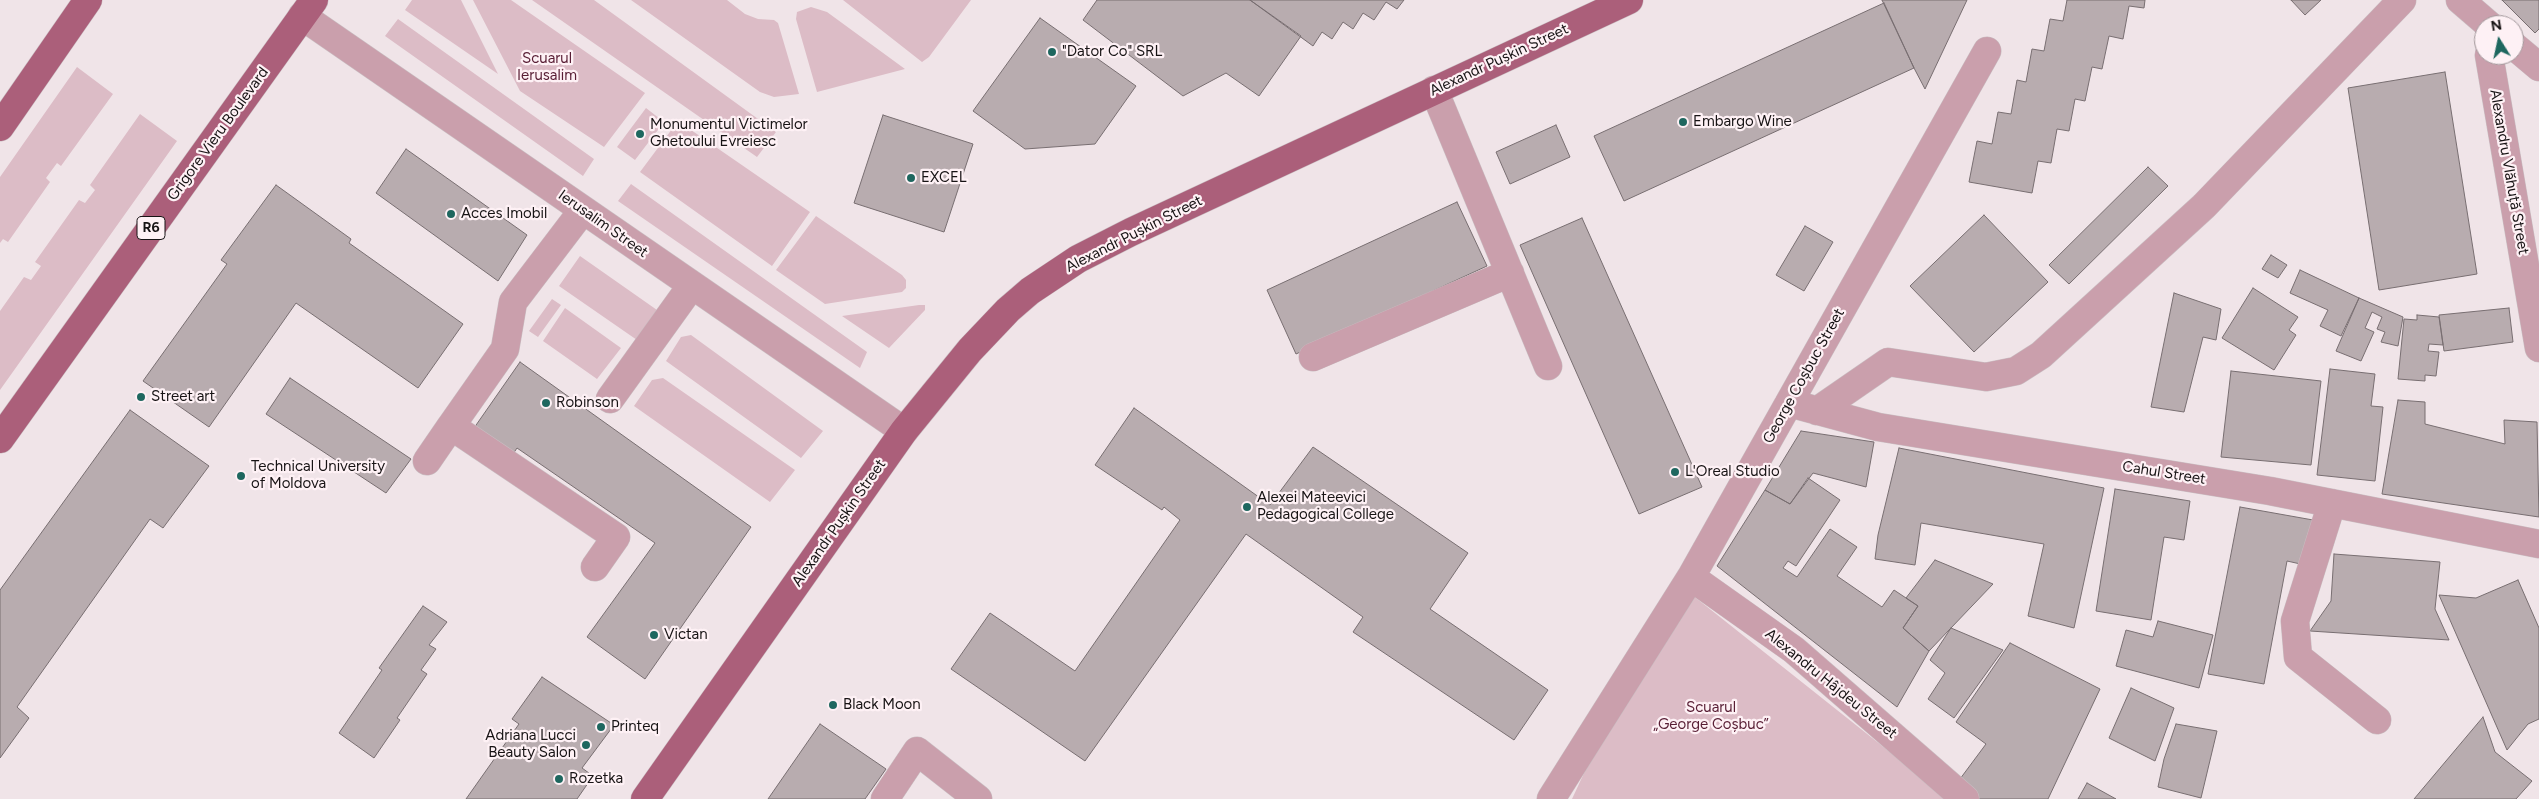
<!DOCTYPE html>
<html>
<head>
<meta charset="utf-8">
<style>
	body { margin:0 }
	#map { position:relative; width:2539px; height:799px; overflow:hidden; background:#f0e4e8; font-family:Figtree,sans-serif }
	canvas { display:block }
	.north { position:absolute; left:2474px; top:15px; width:50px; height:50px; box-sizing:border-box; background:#fef1f5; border:1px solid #a2989b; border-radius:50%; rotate:350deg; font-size:14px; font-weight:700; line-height:20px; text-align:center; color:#171314 }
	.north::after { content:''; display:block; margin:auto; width:18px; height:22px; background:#1e675f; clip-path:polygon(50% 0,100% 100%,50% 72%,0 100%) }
</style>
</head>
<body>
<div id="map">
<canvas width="2539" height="799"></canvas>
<div class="north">N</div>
</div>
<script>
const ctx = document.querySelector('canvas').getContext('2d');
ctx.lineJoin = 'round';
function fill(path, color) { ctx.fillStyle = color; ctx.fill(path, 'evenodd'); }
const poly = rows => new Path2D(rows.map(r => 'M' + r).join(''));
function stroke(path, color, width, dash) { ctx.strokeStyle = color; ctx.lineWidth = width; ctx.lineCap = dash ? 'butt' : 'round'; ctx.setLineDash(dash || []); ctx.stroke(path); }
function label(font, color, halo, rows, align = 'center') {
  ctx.font = font + ' Figtree,sans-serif'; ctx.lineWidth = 4.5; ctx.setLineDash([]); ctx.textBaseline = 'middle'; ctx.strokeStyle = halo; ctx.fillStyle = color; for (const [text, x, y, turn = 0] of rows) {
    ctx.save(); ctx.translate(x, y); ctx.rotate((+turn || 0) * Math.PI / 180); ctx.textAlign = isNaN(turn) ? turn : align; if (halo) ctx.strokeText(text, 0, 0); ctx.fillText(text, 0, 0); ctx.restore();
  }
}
fill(poly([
	[412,0,461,0,498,74,405,10],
	[473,0,511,0,645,93,604,147,520,91],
	[532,0,594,0,776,132,757,157],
	[631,0,727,0,745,14,758,19,774,20,778,23,799,94,774,97,760,92],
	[843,0,971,0,929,57,922,62],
	[811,7,827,12,905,69,817,92,796,19,797,12],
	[398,19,594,159,583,176,385,36],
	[77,67,113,94,61,166,57,163,46,178,50,182,8,242,3,239,0,243,0,177],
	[646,108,664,122,635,160,617,147],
	[140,114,177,141,0,390,0,311,24,277,31,280,41,266,35,262,79,200,85,203,95,190,90,185],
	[678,121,810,212,772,266,640,172],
	[631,184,867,352,860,368,618,201],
	[816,216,902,275,906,280,906,288,902,292,825,304,776,270],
	[580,256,657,310,637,340,559,286],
	[552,299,561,305,538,337,529,331],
	[919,305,925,305,925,310,889,348,842,316],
	[565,308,621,348,597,379,543,341],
	[691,335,823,431,801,458,666,361,681,337],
	[663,378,795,470,770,502,634,406,652,380],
	[1691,594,1949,799,1572,799,1611,715]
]), '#dcbcc6');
const building = poly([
	[1097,0,1250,0,1301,36,1259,96,1226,73,1183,96,1083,20,1097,0],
	[1250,0,1404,0,1397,9,1386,2,1374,20,1363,13,1353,29,1343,22,1332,39,1322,32,1313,46,1250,0],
	[1882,0,1967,0,1925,89,1914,68,1882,0],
	[2067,0,2145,0,2144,8,2129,6,2123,39,2109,36,2102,69,2092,67,2085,101,2075,99,2069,131,2057,129,2051,163,2038,161,2032,193,1969,182,1977,141,1992,144,1998,112,2011,114,2017,80,2026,82,2032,49,2044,51,2050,19,2063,21,2067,0],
	[2291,0,2321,0,2305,15,2291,0],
	[2502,0,2539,0,2539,29,2535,33,2502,0],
	[1884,3,1914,68,1624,201,1594,136,1884,3],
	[1040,18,1136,86,1095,144,1025,149,973,111,1040,18],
	[2445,72,2477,274,2379,290,2348,88,2445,72],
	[883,115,973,144,944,232,854,203,883,115],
	[1556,125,1570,157,1510,184,1496,152,1556,125],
	[406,149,527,235,498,281,376,193,406,149],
	[2148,167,2168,186,2069,284,2049,265,2148,167],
	[276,185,351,239,349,243,463,324,418,388,296,303,209,427,143,381,227,264,221,260,276,185],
	[1457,202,1487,266,1296,354,1267,290,1457,202],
	[1984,215,2048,282,1974,352,1910,286,1984,215],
	[1582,218,1702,487,1639,514,1520,245,1582,218],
	[1805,226,1833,242,1804,291,1776,275,1805,226],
	[2271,255,2287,265,2278,278,2262,269,2271,255],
	[2300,270,2359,298,2341,336,2320,326,2328,310,2290,293,2300,270],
	[2253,288,2298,317,2289,330,2296,335,2274,370,2222,338,2253,288],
	[2174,293,2221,309,2216,340,2203,337,2184,412,2151,407,2174,293],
	[2359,298,2403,317,2398,346,2381,342,2385,332,2377,329,2382,317,2372,312,2365,328,2374,332,2361,361,2336,351,2359,298],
	[2509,308,2513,342,2444,351,2439,315,2509,308],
	[2417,315,2439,317,2443,345,2429,344,2428,351,2439,352,2436,376,2425,375,2425,381,2398,379,2404,319,2417,320,2417,315],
	[520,362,751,527,645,679,587,637,655,543,517,448,513,454,474,428,520,362],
	[2330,369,2375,374,2371,406,2383,407,2375,481,2317,475,2330,369],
	[2231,371,2321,381,2311,465,2221,457,2231,371],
	[290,378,411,459,386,493,266,414,290,378],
	[2398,400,2425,402,2425,424,2505,444,2504,420,2537,422,2539,517,2382,494,2398,400],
	[1134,408,1270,505,1313,447,1468,553,1430,609,1548,690,1514,740,1353,632,1363,617,1246,534,1085,761,951,669,990,613,1075,671,1180,520,1164,507,1162,510,1095,465,1134,408],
	[130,410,209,466,163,528,150,519,17,707,29,718,0,758,0,590,130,410],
	[1801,431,1874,442,1866,487,1813,473,1790,504,1765,490,1801,431],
	[1899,448,2104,488,2074,628,2028,616,2044,544,1921,523,1915,565,1875,559,1878,535,1899,448],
	[1808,478,1840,500,1796,566,1788,561,1783,568,1797,577,1830,529,1857,547,1837,576,1882,607,1894,590,1918,606,1903,628,1929,651,1897,707,1717,566,1765,490,1790,504,1808,478],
	[2115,489,2190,501,2184,540,2164,537,2151,620,2096,611,2115,489],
	[2240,507,2313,520,2305,565,2287,561,2264,684,2208,674,2240,507],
	[2334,554,2440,562,2435,609,2449,640,2310,631,2331,601,2334,554],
	[1935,560,1993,584,1929,651,1903,628,1918,606,1906,598,1935,560],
	[2518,580,2539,628,2539,719,2528,724,2507,750,2439,595,2476,598,2518,580],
	[423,606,447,622,429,645,436,649,421,670,427,674,397,718,400,720,374,758,339,733,382,670,379,668,423,606],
	[2158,621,2213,635,2199,688,2116,666,2126,630,2153,637,2158,621],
	[1951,628,2003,650,1954,718,1928,699,1945,673,1930,660,1951,628],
	[2010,643,2100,689,2048,799,1978,799,1957,783,1986,744,1956,722,2010,643],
	[542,677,614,725,582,768,593,776,577,799,466,799,519,724,512,719,542,677],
	[2131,688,2174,708,2155,761,2109,738,2131,688],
	[2483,717,2495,752,2532,781,2516,799,2414,799,2483,717],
	[820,724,886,769,865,799,768,799,820,724],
	[2176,724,2217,731,2201,798,2158,787,2164,759,2176,724],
	[2087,783,2116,799,2078,799,2087,783]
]);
fill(building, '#b8acaf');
stroke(building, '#786e71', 1);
const minor = poly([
	[2460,0,2489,25],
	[302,16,904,431],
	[2514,46,2539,67],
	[2489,55,2539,348],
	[1434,90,1548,366],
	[583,210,513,302,505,349,451,426,616,537,595,567],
	[1313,357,1510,273],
	[610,399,692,285],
	[1789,403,1878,427,2270,491,2539,544],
	[1817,411,1888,362,1986,377,2016,371,2041,355,2204,206,2402,0],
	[427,461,451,426],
	[2332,503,2295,621,2298,657,2377,720],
	[1691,577,1794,650,1965,799],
	[885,799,917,751,978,799],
	[1551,799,1691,577,1987,51]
]);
const major = poly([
	[0,127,88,0],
	[0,439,314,0],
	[645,799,904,431,970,350,1008,310,1030,291,1078,259,1131,232,1629,0]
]);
stroke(minor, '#c9bec2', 29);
stroke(major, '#c9bec2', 29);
stroke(minor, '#ca9fac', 28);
stroke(major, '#ab5f7a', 28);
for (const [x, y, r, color] of [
	[1052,52,5,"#1e675f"],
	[1683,122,5,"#1e675f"],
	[640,134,5,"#1e675f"],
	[911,178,5,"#1e675f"],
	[451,214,5,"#1e675f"],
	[141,397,5,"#1e675f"],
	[546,403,5,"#1e675f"],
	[1675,472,5,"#1e675f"],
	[241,476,5,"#1e675f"],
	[1247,507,5,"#1e675f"],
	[654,635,5,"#1e675f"],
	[833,705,5,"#1e675f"],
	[601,727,5,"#1e675f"],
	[586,745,5,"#1e675f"],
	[559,779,5,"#1e675f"]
]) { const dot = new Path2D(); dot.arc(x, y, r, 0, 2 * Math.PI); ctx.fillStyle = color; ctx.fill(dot); stroke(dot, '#fef1f5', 2); }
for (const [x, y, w] of [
	[151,228,28]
]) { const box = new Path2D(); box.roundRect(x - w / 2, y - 11.5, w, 23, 4); ctx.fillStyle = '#fef1f5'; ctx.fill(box); stroke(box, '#171314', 1); }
label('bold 14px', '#171314', null, [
	["R6",151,228]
]);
label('15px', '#171314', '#fef1f5', [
	["\"Dator Co\" SRL",1062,52],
	["Embargo Wine",1693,122],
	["Monumentul Victimelor",650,125],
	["Ghetoului Evreiesc",650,142],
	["EXCEL",921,178],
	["Acces Imobil",461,214],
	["Street art",151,397],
	["Robinson",556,403],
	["Technical University",251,467],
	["of Moldova",251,484],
	["L'Oreal Studio",1685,472],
	["Alexei Mateevici",1257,498],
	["Pedagogical College",1257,515],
	["Victan",664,635],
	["Black Moon",843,705],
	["Printeq",611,727],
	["Adriana Lucci",576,736,"right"],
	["Beauty Salon",576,753,"right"],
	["Rozetka",569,779]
], 'left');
label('15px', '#581d34', '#fef1f5', [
	["Scuarul",547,59],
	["Ierusalim",547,76],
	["Scuarul",1711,708],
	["„George Coșbuc”",1711,725]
]);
label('15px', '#171314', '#fef1f5', [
	["Alexandr Pușkin Street",1499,60,-25],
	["Grigore Vieru Boulevard",218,134,-54],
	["Alexandru Vlăhuță Street",2509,172,80],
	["Ierusalim Street",603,224,35],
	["Alexandr Pușkin Street",1134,234,-27],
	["George Coșbuc Street",1804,376,-61],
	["Cahul Street",2164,473,9],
	["Alexandr Pușkin Street",839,523,-55],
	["Alexandru Hâjdeu Street",1831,684,39]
]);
</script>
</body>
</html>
